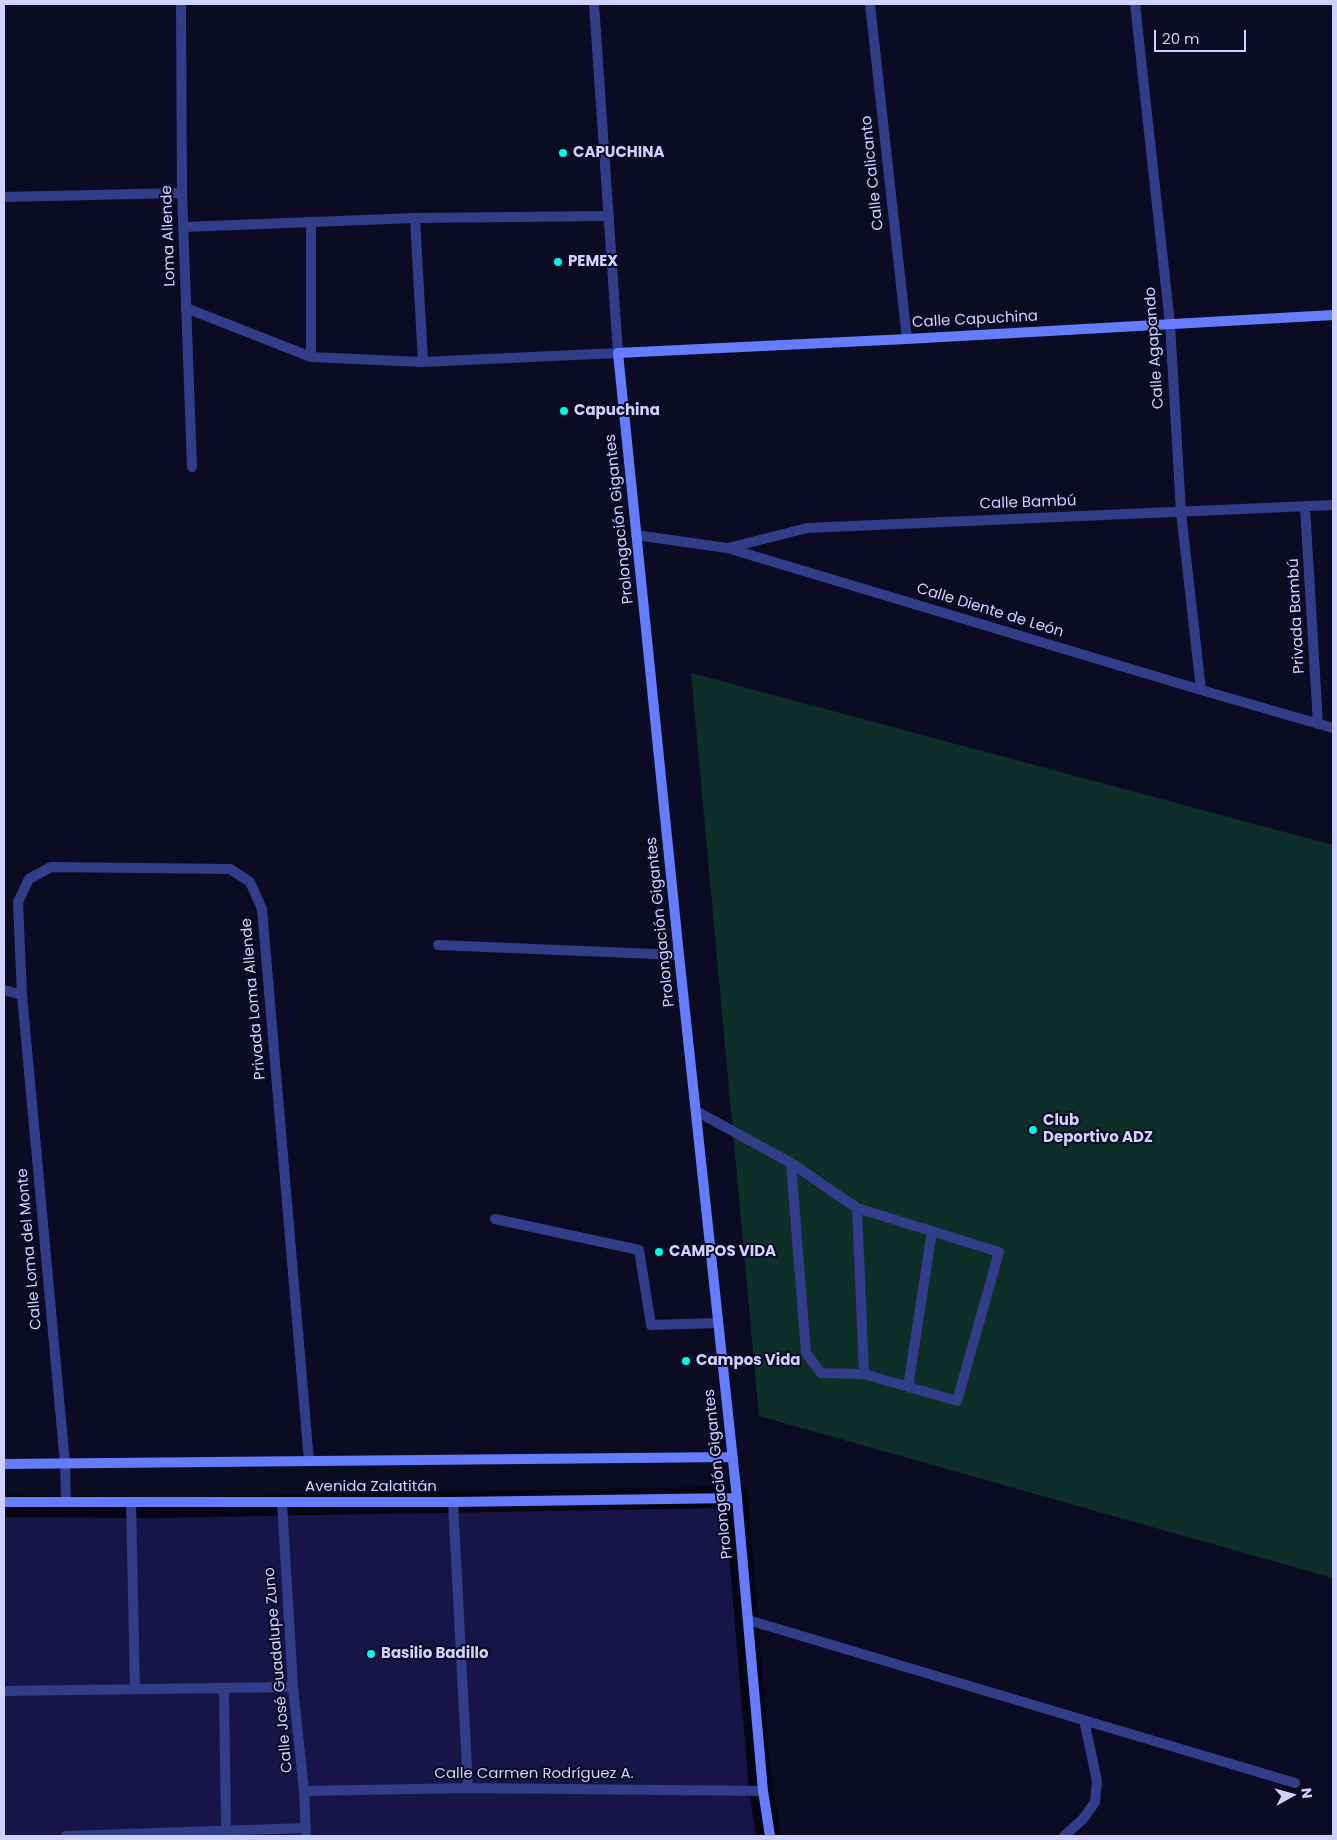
<!DOCTYPE html>
<html>
<head>
<meta charset="utf-8">
<style>
	body { margin:0 }
	#map { position:relative; width:1337px; height:1840px; overflow:hidden; background:#0b0b24; font-family:Poppins,sans-serif }
	canvas { display:block }
	.frame { position:absolute; inset:0; border:5px solid #cfd1ff; pointer-events:none }
	.north { position:absolute; left:1267px; top:1770px; width:50px; height:50px; -webkit-text-stroke:4px #0b0b24; paint-order:stroke; rotate:83deg; font-size:14px; font-weight:700; line-height:20px; text-align:center; color:#cfd1ff }
	.north::after { content:''; display:block; margin:auto; width:18px; height:22px; background:#cfd1ff; clip-path:polygon(50% 0,100% 100%,50% 72%,0 100%) }
	.scale { position:absolute; left:1154px; top:30px; width:92px; height:22px; box-sizing:border-box; border:2px solid #cfd1ff; border-top:0; padding-left:6px; font-size:15px; line-height:18px; white-space:nowrap; color:#cfd1ff; -webkit-text-stroke:4px #0b0b24; paint-order:stroke }
</style>
</head>
<body>
<div id="map">
<canvas width="1337" height="1840"></canvas>
<div class="frame"></div>
<div class="north">N</div>
<div class="scale">20 m</div>
</div>
<script>
const ctx = document.querySelector('canvas').getContext('2d');
ctx.lineJoin = 'round';
function fill(path, color) { ctx.fillStyle = color; ctx.fill(path, 'evenodd'); }
const poly = rows => new Path2D(rows.map(r => 'M' + r).join(''));
function stroke(path, color, width, dash) { ctx.strokeStyle = color; ctx.lineWidth = width; ctx.lineCap = dash ? 'butt' : 'round'; ctx.setLineDash(dash || []); ctx.stroke(path); }
function label(font, color, halo, rows, align = 'center') {
  ctx.font = font + ' Poppins,sans-serif'; ctx.lineWidth = 4; ctx.setLineDash([]); ctx.textBaseline = 'middle'; ctx.strokeStyle = halo; ctx.fillStyle = color; for (const [text, x, y, turn = 0] of rows) {
    ctx.save(); ctx.translate(x, y); ctx.rotate((+turn || 0) * Math.PI / 180); ctx.textAlign = isNaN(turn) ? turn : align; if (halo) ctx.strokeText(text, 0, 0); ctx.fillText(text, 0, 0); ctx.restore();
  }
}
fill(poly([
	[691,673,1333,845,1333,1578,759,1416]
]), '#0e2f28');
fill(poly([
	[747,1486,770,1768,781,1836,4,1836,4,1495,175,1497]
]), '#0007');
fill(poly([
	[725,1508,749,1790,756,1836,4,1836,4,1517,152,1518]
]), '#171547');
stroke(poly([
	[415,218,423,362],
	[311,222,311,357],
	[184,227,415,218,609,216],
	[186,308,311,357,423,362,618,353],
	[438,945,679,955],
	[696,1111,791,1163,857,1208,864,1374,957,1401,999,1252,857,1208],
	[791,1163,806,1353,821,1373,864,1374],
	[495,1219,639,1250,651,1325,718,1323],
	[908,1387,932,1231],
	[748,1620,1295,1783],
	[1064,1836,1083,1819,1095,1802,1097,1781,1084,1720]
]), '#313d88', 10);
stroke(poly([
	[181,4,182,193,192,467],
	[594,4,618,353],
	[870,4,907,339],
	[1135,4,1170,324,1181,512,1201,690],
	[4,197,182,193],
	[1305,507,1318,724],
	[636,535,727,548,1201,690,1333,728],
	[728,548,807,528,1333,505],
	[4,990,22,995],
	[66,1502,65,1463,22,995,18,902,29,879,51,867,230,869,250,882,262,909,309,1461],
	[131,1502,135,1689],
	[282,1502,293,1687,304,1791,306,1836],
	[453,1502,468,1788],
	[224,1688,226,1831],
	[4,1691,293,1687],
	[304,1791,468,1788,763,1791],
	[66,1836,306,1828]
]), '#313d88', 10);
stroke(poly([
	[4,1464,733,1457],
	[4,1502,453,1502,737,1498],
	[770,1836,763,1791,737,1498,679,955,618,353,907,339,1333,315]
]), '#667cff', 10);
for (const [x, y, r, color] of [
	[563,153,5,"#00fae8"],
	[558,262,5,"#00fae8"],
	[564,411,5,"#00fae8"],
	[1033,1130,5,"#00fae8"],
	[659,1252,5,"#00fae8"],
	[686,1361,5,"#00fae8"],
	[371,1654,5,"#00fae8"]
]) { const dot = new Path2D(); dot.arc(x, y, r, 0, 2 * Math.PI); ctx.fillStyle = color; ctx.fill(dot); stroke(dot, '#0b0b24', 2); }
label('bold 15px', '#cfd1ff', '#0b0b24', [
	["CAPUCHINA",573,153],
	["PEMEX",568,262],
	["Capuchina",574,411],
	["Club",1043,1121],
	["Deportivo ADZ",1043,1138],
	["CAMPOS VIDA",669,1252],
	["Campos Vida",696,1361],
	["Basilio Badillo",381,1654]
], 'left');
label('15px', '#cfd1ff', '#0b0b24', [
	["Calle Calicanto",873,173,-96],
	["Loma Allende",169,236,-92],
	["Calle Capuchina",975,320,-3],
	["Calle Agapando",1155,348,-94],
	["Calle Bambú",1028,503,-2],
	["Prolongación Gigantes",620,519,-96],
	["Calle Diente de León",990,611,17],
	["Privada Bambú",1297,616,-93],
	["Prolongación Gigantes",661,922,-96],
	["Privada Loma Allende",254,999,-95],
	["Calle Loma del Monte",30,1249,-95],
	["Prolongación Gigantes",719,1474,-96],
	["Avenida Zalatitán",371,1487],
	["Calle José Guadalupe Zuno",279,1670,-95],
	["Calle Carmen Rodríguez A.",534,1774]
]);
</script>
</body>
</html>
